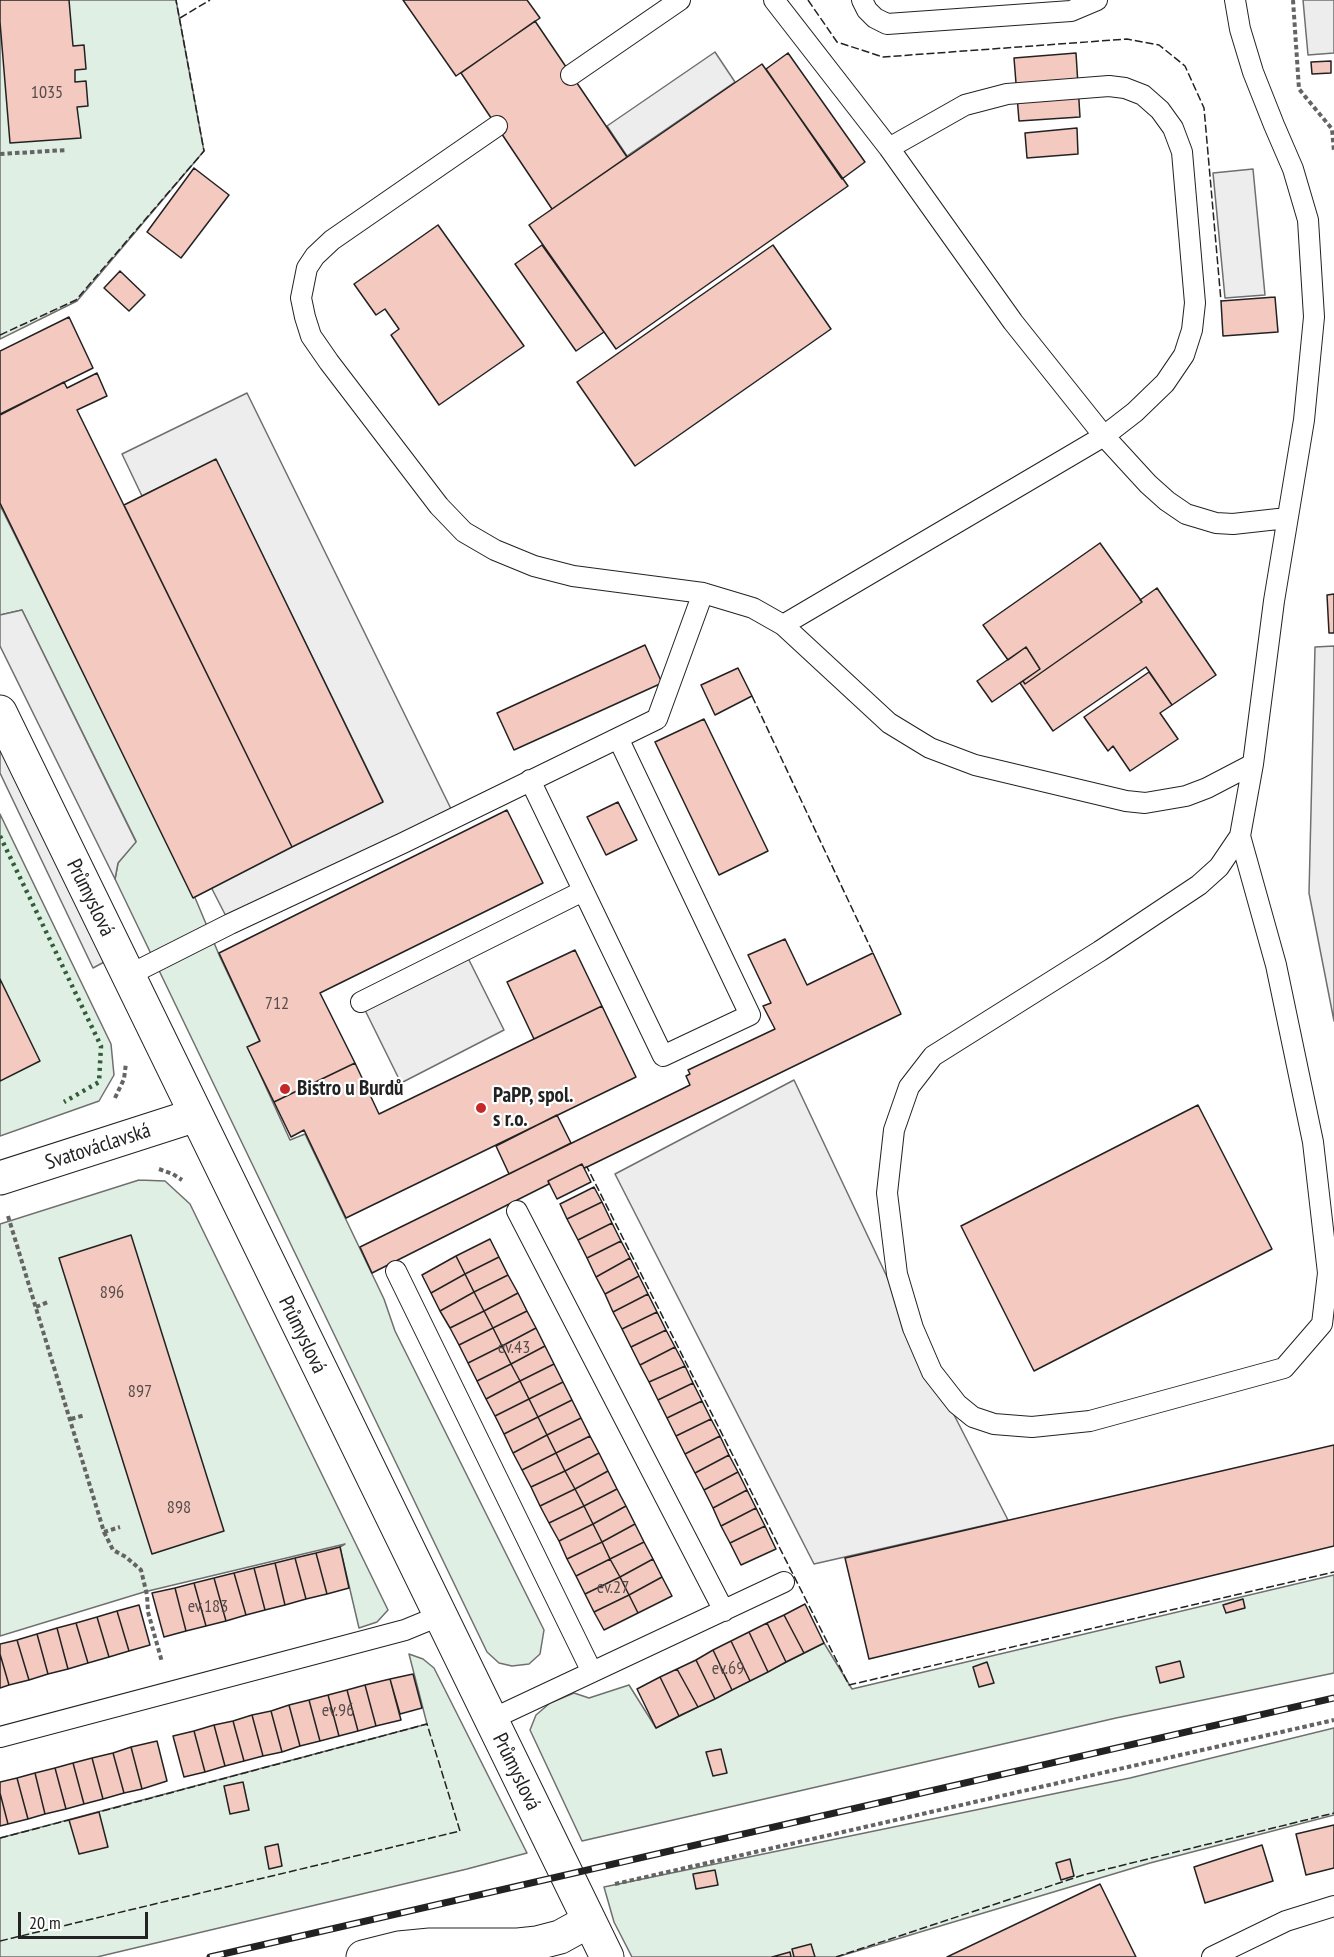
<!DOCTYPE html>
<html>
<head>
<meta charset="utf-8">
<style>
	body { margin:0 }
	#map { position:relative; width:1334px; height:1957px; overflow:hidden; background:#fff; font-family:"PT Sans Narrow",sans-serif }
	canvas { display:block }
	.scale { position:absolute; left:18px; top:1912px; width:130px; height:27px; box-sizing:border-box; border:3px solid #222; border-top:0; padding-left:8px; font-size:18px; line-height:21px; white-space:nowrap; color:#222; -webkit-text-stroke:4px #fff; paint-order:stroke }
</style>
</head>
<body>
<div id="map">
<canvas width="1334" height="1957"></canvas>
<div class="scale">20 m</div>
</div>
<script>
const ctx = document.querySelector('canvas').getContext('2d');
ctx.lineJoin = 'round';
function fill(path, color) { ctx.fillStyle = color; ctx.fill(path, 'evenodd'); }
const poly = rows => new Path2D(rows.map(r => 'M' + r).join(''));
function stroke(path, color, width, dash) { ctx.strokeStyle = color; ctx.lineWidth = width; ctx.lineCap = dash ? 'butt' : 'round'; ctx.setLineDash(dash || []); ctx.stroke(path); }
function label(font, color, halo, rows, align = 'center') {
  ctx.font = font + ' "PT Sans Narrow",sans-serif'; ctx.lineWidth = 4.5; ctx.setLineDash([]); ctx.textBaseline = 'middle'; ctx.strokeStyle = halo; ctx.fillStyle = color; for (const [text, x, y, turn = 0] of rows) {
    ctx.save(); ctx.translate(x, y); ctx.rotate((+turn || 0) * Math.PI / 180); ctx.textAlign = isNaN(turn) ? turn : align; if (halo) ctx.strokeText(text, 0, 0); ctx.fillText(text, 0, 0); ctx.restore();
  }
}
const green = poly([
	[0,0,176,0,204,151,77,301,0,339,0,0],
	[0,505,196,900,220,957,261,1044,249,1050,290,1140,305,1134,384,1299,395,1331,544,1630,540,1654,529,1664,512,1666,499,1663,487,1652,115,879,118,863,136,841,22,610,0,615,0,505],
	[0,814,111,1044,114,1075,99,1101,0,1136,0,814],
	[139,1180,165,1181,190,1204,388,1610,377,1622,359,1628,340,1547,345,1544,144,1592,0,1636,0,1224,139,1180],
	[1334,1575,1334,1673,1116,1718,582,1841,530,1730,536,1715,550,1703,574,1693,589,1698,629,1685,656,1728,824,1643,852,1689,1334,1575],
	[409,1654,423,1659,434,1668,527,1853,467,1869,97,1957,0,1957,0,1838,427,1724,409,1654],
	[1334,1728,1334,1815,1150,1863,837,1957,632,1957,614,1922,604,1887,1130,1778,1334,1728]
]);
fill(green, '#e0efe3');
stroke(green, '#6f6f6f', 1.5);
const parking = poly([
	[1303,0,1334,0,1334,53,1308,55,1303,0],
	[715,52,735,82,627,156,607,126,715,52],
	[1253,169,1265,295,1225,298,1213,173,1253,169],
	[247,393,455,817,230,924,211,887,383,801,216,460,142,496,122,454,247,393],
	[22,610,136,842,118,863,115,879,0,646,0,615,22,610],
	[1334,646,1334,1021,1309,893,1315,647,1334,646],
	[0,745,106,961,93,968,0,773,0,745],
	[464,950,504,1030,401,1083,361,1002,464,950],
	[794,1080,932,1372,1008,1520,814,1564,615,1174,794,1080]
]);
fill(parking, '#ededed');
stroke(parking, '#6f6f6f', 1.5);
const building = poly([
	[0,0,69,0,73,46,84,45,86,69,75,70,75,82,86,81,88,106,77,107,81,138,10,143,0,22,0,0],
	[403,0,527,0,540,18,456,76,403,0],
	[535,21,627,157,552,209,461,73,535,21],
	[788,53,865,162,842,179,766,69,788,53],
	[1076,53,1080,117,1019,121,1014,58,1076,53],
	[1331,61,1331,73,1312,74,1311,62,1331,61],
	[762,64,848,186,616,349,529,225,762,64],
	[1077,128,1078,154,1027,158,1025,133,1077,128],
	[194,168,229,195,181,258,147,232,194,168],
	[438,225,524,346,439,405,391,335,399,329,385,309,376,315,354,284,438,225],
	[542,245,604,332,576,351,515,264,542,245],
	[773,245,831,329,635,466,577,382,773,245],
	[120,271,145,295,129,311,104,288,120,271],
	[1275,297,1278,332,1223,336,1221,301,1275,297],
	[69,317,93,368,0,414,0,351,69,317],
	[97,373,107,396,77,410,292,847,193,898,0,503,0,415,64,382,67,388,97,373],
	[216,459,383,802,292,847,124,505,216,459],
	[1100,543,1142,602,1025,684,1023,681,1040,669,1026,647,1008,660,983,625,1100,543],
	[1157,588,1216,675,1172,705,1146,667,1053,731,1020,683,1023,681,1025,684,1142,602,1140,600,1157,588],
	[1334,594,1334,633,1329,633,1327,595,1334,594],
	[645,645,662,683,514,750,497,713,645,645],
	[1026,647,1040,669,992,702,977,681,1026,647],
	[738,668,752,696,715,715,701,685,738,668],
	[1149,672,1172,705,1160,713,1178,739,1130,771,1113,746,1108,751,1084,717,1149,672],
	[704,719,768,851,719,875,655,742,704,719],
	[618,802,637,840,606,855,587,817,618,802],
	[507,810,543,883,320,993,355,1063,274,1102,247,1047,260,1041,219,953,507,810],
	[785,939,807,985,873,953,901,1014,587,1167,584,1168,582,1164,548,1181,549,1184,372,1273,360,1247,690,1085,686,1076,690,1074,688,1070,775,1029,763,1006,771,1003,748,955,785,939],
	[575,950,602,1006,534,1039,507,982,575,950],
	[0,979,40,1061,0,1081,0,979],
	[602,1006,636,1077,346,1218,304,1130,291,1137,274,1102,355,1063,379,1114,602,1006],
	[1198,1105,1272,1249,1034,1371,961,1226,1198,1105],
	[557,1115,571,1143,509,1174,496,1146,557,1115],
	[582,1164,591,1182,557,1199,548,1181,582,1164],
	[594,1187,602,1202,567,1219,560,1204,594,1187],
	[602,1202,612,1223,578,1240,567,1219,602,1202],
	[612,1223,621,1241,587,1258,578,1240,612,1223],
	[131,1235,224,1531,152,1554,59,1258,131,1235],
	[490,1239,499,1257,465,1274,456,1256,490,1239],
	[621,1241,630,1258,596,1277,587,1258,621,1241],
	[456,1256,465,1274,431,1293,422,1275,456,1256],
	[499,1257,508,1275,474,1292,465,1274,499,1257],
	[630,1258,639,1276,605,1294,596,1277,630,1258],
	[465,1274,474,1292,440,1311,431,1293,465,1274],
	[508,1275,518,1293,484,1311,474,1292,508,1275],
	[639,1276,648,1294,613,1312,605,1294,639,1276],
	[474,1292,484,1311,450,1328,440,1311,474,1292],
	[518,1293,527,1311,493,1328,484,1311,518,1293],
	[648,1294,657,1312,622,1329,613,1312,648,1294],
	[484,1311,493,1328,459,1345,450,1328,484,1311],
	[527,1311,536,1328,502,1346,493,1328,527,1311],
	[657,1312,666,1330,631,1347,622,1329,657,1312],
	[493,1328,502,1346,468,1363,459,1345,493,1328],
	[536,1328,545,1346,511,1364,502,1346,536,1328],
	[666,1330,675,1347,640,1365,631,1347,666,1330],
	[502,1346,511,1364,477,1381,468,1363,502,1346],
	[545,1346,554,1364,520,1381,511,1364,545,1346],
	[675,1347,685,1366,649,1382,640,1365,675,1347],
	[511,1364,520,1381,486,1399,477,1381,511,1364],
	[554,1364,563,1382,529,1399,520,1381,554,1364],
	[685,1366,693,1383,658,1400,649,1382,685,1366],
	[520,1381,529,1399,495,1416,486,1399,520,1381],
	[563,1382,572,1400,538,1417,529,1399,563,1382],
	[693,1383,702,1401,667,1418,658,1400,693,1383],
	[529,1399,538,1417,504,1434,495,1416,529,1399],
	[572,1400,581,1418,547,1435,538,1417,572,1400],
	[702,1401,711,1419,676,1436,667,1418,702,1401],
	[538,1417,547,1435,513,1453,504,1434,538,1417],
	[581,1418,590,1436,556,1453,547,1435,581,1418],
	[711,1419,720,1436,685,1454,676,1436,711,1419],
	[547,1435,556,1453,522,1470,513,1453,547,1435],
	[590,1436,599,1453,565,1471,556,1453,590,1436],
	[720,1436,729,1455,695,1473,685,1454,720,1436],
	[1334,1445,1334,1546,869,1659,845,1558,1334,1445],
	[556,1453,565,1471,531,1487,522,1470,556,1453],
	[599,1453,608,1471,575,1489,565,1471,599,1453],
	[729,1455,738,1472,704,1490,695,1473,729,1455],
	[565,1471,575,1489,540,1506,531,1487,565,1471],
	[608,1471,617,1489,584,1506,575,1489,608,1471],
	[738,1472,747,1490,713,1508,704,1490,738,1472],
	[575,1489,584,1506,549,1523,540,1506,575,1489],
	[617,1489,626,1506,593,1524,584,1506,617,1489],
	[747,1490,756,1508,721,1526,713,1508,747,1490],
	[584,1506,593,1524,559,1541,549,1523,584,1506],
	[626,1506,635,1524,602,1542,593,1524,626,1506],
	[756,1508,765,1526,730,1543,721,1526,756,1508],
	[593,1524,602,1542,567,1559,559,1541,593,1524],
	[635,1524,644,1542,610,1559,602,1542,635,1524],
	[765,1526,776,1549,741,1565,730,1543,765,1526],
	[602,1542,610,1559,576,1576,567,1559,602,1542],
	[644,1542,653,1559,620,1577,610,1559,644,1542],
	[340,1547,349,1588,327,1594,316,1553,340,1547],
	[316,1553,327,1594,306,1599,295,1558,316,1553],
	[295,1558,306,1599,285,1605,275,1563,295,1558],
	[610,1559,620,1577,585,1594,576,1576,610,1559],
	[653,1559,662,1577,629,1595,620,1577,653,1559],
	[275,1563,285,1605,265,1610,254,1568,275,1563],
	[254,1568,265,1610,246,1615,234,1573,254,1568],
	[234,1573,246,1615,226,1621,214,1578,234,1573],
	[620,1577,629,1595,594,1612,585,1594,620,1577],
	[662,1577,672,1596,638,1613,629,1595,662,1577],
	[214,1578,226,1621,206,1626,194,1583,214,1578],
	[194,1583,206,1626,186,1631,175,1588,194,1583],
	[175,1588,186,1631,164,1637,152,1593,175,1588],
	[629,1595,638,1613,604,1630,594,1612,629,1595],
	[1243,1599,1245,1608,1226,1613,1223,1605,1243,1599],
	[805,1604,824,1643,804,1653,784,1615,805,1604],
	[139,1605,150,1645,129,1651,117,1611,139,1605],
	[117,1611,129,1651,109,1657,97,1617,117,1611],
	[784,1615,804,1653,786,1662,767,1623,784,1615],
	[97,1617,109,1657,88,1663,76,1623,97,1617],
	[76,1623,88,1663,68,1669,57,1628,76,1623],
	[767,1623,786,1662,768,1672,749,1632,767,1623],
	[57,1628,68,1669,48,1674,37,1634,57,1628],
	[749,1632,768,1672,750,1681,731,1641,749,1632],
	[37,1634,48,1674,29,1680,17,1640,37,1634],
	[17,1640,29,1680,9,1685,0,1654,0,1644,17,1640],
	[731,1641,750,1681,732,1690,713,1650,731,1641],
	[713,1650,732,1690,715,1699,696,1660,713,1650],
	[0,1654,9,1685,0,1688,0,1654],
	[696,1660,715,1699,698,1707,677,1669,696,1660],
	[1180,1661,1184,1677,1160,1683,1156,1667,1180,1661],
	[987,1662,994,1683,979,1687,973,1667,987,1662],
	[677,1669,698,1707,679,1716,660,1677,677,1669],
	[413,1674,422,1708,400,1714,390,1679,413,1674],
	[660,1677,679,1716,656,1728,637,1689,660,1677],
	[390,1679,401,1720,376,1726,365,1685,390,1679],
	[365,1685,376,1726,358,1731,347,1690,365,1685],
	[347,1690,358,1731,339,1736,328,1695,347,1690],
	[328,1695,339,1736,320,1741,309,1700,328,1695],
	[309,1700,320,1741,300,1746,289,1705,309,1700],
	[289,1705,300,1746,282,1752,271,1711,289,1705],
	[271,1711,282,1752,263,1756,252,1715,271,1711],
	[252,1715,263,1756,244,1761,233,1721,252,1715],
	[233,1721,244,1761,225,1766,214,1725,233,1721],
	[214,1725,225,1766,205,1772,194,1731,214,1725],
	[194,1731,205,1772,184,1777,173,1736,194,1731],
	[157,1741,167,1781,142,1789,131,1747,157,1741],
	[131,1747,142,1789,124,1793,113,1753,131,1747],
	[721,1749,727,1773,713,1776,706,1752,721,1749],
	[113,1753,124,1793,103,1799,92,1758,113,1753],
	[92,1758,103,1799,84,1804,73,1763,92,1758],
	[73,1763,84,1804,66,1809,55,1768,73,1763],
	[55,1768,66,1809,45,1814,35,1773,55,1768],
	[35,1773,45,1814,28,1819,17,1778,35,1773],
	[17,1778,28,1819,8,1824,0,1793,0,1782,17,1778],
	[243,1782,249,1810,230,1814,224,1786,243,1782],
	[0,1793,8,1824,0,1826,0,1793],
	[99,1812,108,1847,79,1854,69,1820,99,1812],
	[1334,1825,1334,1868,1306,1875,1296,1834,1334,1825],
	[278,1844,282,1866,269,1869,265,1847,278,1844],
	[1262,1845,1273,1881,1205,1903,1194,1867,1262,1845],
	[1070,1859,1074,1876,1061,1880,1056,1863,1070,1859],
	[715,1870,718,1885,696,1889,693,1874,715,1870],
	[1100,1884,1136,1957,947,1957,1100,1884],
	[811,1944,815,1957,794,1957,792,1949,811,1944],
	[790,1952,791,1957,772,1957,790,1952]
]);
fill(building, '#f3c9c0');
stroke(building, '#222', 1.5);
const lane = poly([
	[774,0,889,148,1013,322,1104,436,1148,484,1167,501,1186,514,1216,523,1233,524,1287,518],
	[862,0,867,10,875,18,887,24,1071,11,1097,0],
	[1235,0,1240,29,1253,72,1274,125,1293,169,1308,220,1314,317,1304,420,1274,601,1253,764,1240,836,1219,867,1199,885,1100,951,933,1056,909,1087,894,1130,887,1193,897,1274,913,1328,932,1372,957,1404,973,1417,994,1424,1032,1427,1090,1421,1284,1368,1322,1324,1328,1273,1313,1142,1276,965,1240,836],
	[571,75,680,0],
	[497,126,332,240,315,256,307,268,301,298,305,317,311,336,329,362,439,506,464,532,495,550,534,566,573,576,703,593,753,608,783,625,889,723,930,748,975,765,1126,801,1145,803,1186,796,1207,788,1253,764],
	[783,625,1104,436,1135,412,1165,383,1184,355,1192,330,1195,303,1182,152,1173,128,1160,110,1143,95,1125,88,1109,86,1007,94,965,105,889,148],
	[530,780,663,1056,750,1015,618,738],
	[127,976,230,924,403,843,657,719,703,593],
	[361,1002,583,891],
	[517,1211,724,1611],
	[396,1271,592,1672],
	[490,1720,784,1582],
	[0,1737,405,1630,439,1616],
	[1212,1957,1286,1921,1334,1906]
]);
const street = poly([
	[0,712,607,1957],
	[0,1178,196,1115],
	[363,1957,399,1948,430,1945,518,1945,537,1943,560,1937,589,1921]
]);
stroke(lane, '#222', 22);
stroke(street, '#222', 35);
stroke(poly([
	[1293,0,1299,89,1332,129,1334,152],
	[0,154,67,150],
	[115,1098,124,1079,126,1063],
	[159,1169,173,1174,182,1180],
	[8,1216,104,1532,120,1527],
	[36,1307,48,1302],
	[71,1419,85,1415],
	[104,1532,113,1550,126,1557,141,1570,147,1595,148,1612,162,1662],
	[615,1884,1334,1720]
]), '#646464', 4, [4.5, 3]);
stroke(lane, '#fff', 20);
stroke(street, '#fff', 33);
const rail = poly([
	[210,1957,1334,1698]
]);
stroke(rail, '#222', 7);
stroke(rail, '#fff', 4.5, [14]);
stroke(poly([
	[0,836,101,1046,99,1082,64,1102]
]), '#2f5e38', 4.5, [3, 4.5]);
stroke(poly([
	[808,0,837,42,883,57,1127,39,1159,45,1185,66,1204,108,1221,301],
	[180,18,210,0],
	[0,335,76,300,204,151,176,0],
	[752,696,873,953],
	[584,1168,587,1167,849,1685,1334,1572],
	[0,1838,69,1820],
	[0,1941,460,1831,427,1724,99,1812],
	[836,1957,1083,1875,1334,1813]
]), '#222', 1.5, [8, 3]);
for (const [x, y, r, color] of [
	[285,1089,6,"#c62828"],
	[481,1108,6,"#c62828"]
]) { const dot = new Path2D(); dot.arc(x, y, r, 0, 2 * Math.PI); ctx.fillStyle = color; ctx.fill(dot); stroke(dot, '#fff', 2); }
label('18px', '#564c4a', null, [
	["1035",47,93],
	["712",277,1004],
	["896",112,1293],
	["ev.43",514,1348],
	["897",140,1392],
	["898",179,1508],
	["ev.27",613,1588],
	["ev.183",208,1607],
	["ev.69",728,1669],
	["ev.96",338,1711]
]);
label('21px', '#222', '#fff', [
	["Průmyslová",90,898,64],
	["Svatováclavská",98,1147,-18],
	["Průmyslová",302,1335,64],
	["Průmyslová",516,1772,64]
]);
label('bold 21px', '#222', '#fff', [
	["Bistro u Burdů",297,1089],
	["PaPP, spol.",493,1096],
	["s r.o.",493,1120]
], 'left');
</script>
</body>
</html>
